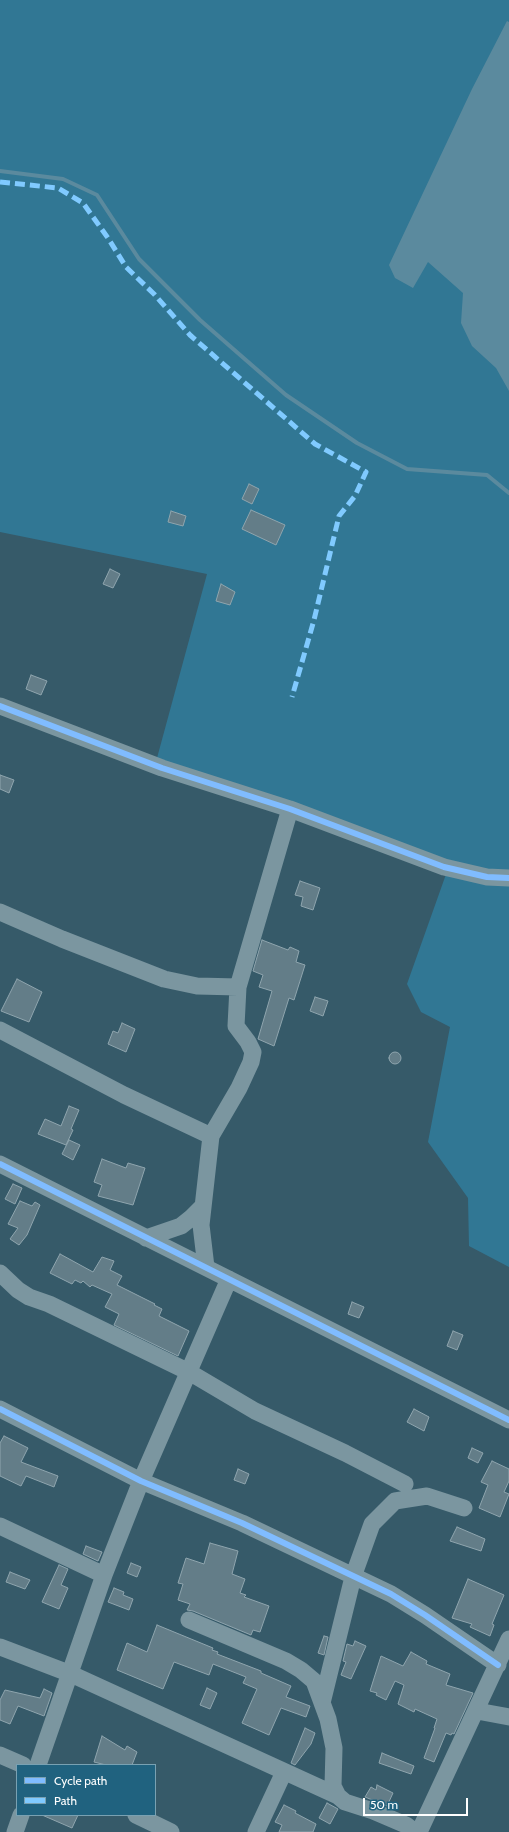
<!DOCTYPE html>
<html>
<head>
<meta charset="utf-8">
<style>
	body { margin:0 }
	#map { position:relative; width:509px; height:1832px; overflow:hidden; background:#365a69; font-family:Cabin,sans-serif }
	canvas { display:block }
	.legend { position:absolute; left:16px; top:1764px; width:140px; height:52px; box-sizing:border-box; background:#20627f; border:1px solid #79a1b2; margin:0; padding:5px 7px; list-style:none; font-size:12px; color:#fff }
	.legend li { display:flex; align-items:center; gap:8px; height:20px }
	.legend b { width:20px; border:1px solid #79a1b2 }
	.scale { position:absolute; left:363px; top:1798px; width:105px; height:18px; box-sizing:border-box; border:2px solid #fff; border-top:0; padding-left:5px; font-size:12px; line-height:14px; white-space:nowrap; color:#fff; -webkit-text-stroke:3px #20627f; paint-order:stroke }
</style>
</head>
<body>
<div id="map">
<canvas width="509" height="1832"></canvas>
<ul class="legend">
<li><b style="height:5px;background:#80bcff"></b>Cycle path</li>
<li><b style="height:5px;background:#80caff"></b>Path</li>
</ul>
<div class="scale">50 m</div>
</div>
<script>
const ctx = document.querySelector('canvas').getContext('2d');
ctx.lineJoin = 'round';
function fill(path, color) { ctx.fillStyle = color; ctx.fill(path, 'evenodd'); }
const poly = rows => new Path2D(rows.map(r => 'M' + r).join(''));
function stroke(path, color, width, dash) { ctx.strokeStyle = color; ctx.lineWidth = width; ctx.lineCap = dash ? 'butt' : 'round'; ctx.setLineDash(dash || []); ctx.stroke(path); }
fill(poly([
	[0,0,509,0,509,1267,469,1246,468,1198,428,1142,450,1027,421,1012,407,984,450,863,157,758,207,574,0,532]
]), '#317794');
fill(poly([
	[507,21,509,22,509,391,496,368,472,346,461,323,463,293,428,262,413,288,395,278,389,265,472,89]
]), '#5b8a9e');
stroke(poly([
	[0,171,63,179,97,195,139,259,200,320,286,395,357,443,407,469,487,475,509,493]
]), '#5b8a9e', 4);
const building = poly([
	[249,484,259,489,252,504,242,499,249,484],
	[251,510,285,525,276,545,242,529,251,510],
	[171,511,186,516,183,526,168,522,171,511],
	[110,569,120,574,113,588,103,584,110,569],
	[221,584,235,592,230,605,216,601,221,584],
	[31,675,47,681,41,695,26,689,31,675],
	[0,775,14,780,9,793,0,789,0,775],
	[300,881,320,888,313,910,301,906,303,897,295,895,300,881],
	[262,940,288,950,290,947,299,951,296,962,305,965,294,1000,289,998,274,1046,258,1039,272,991,259,987,263,975,253,971,262,940],
	[17,979,42,992,29,1022,1,1011,17,979],
	[315,997,328,1001,323,1016,310,1011,315,997],
	[122,1023,135,1029,126,1052,108,1044,113,1031,118,1033,122,1023],
	'389 1058a6 6 0 1 1 12 0a6 6 0 1 1-12 0Z',
	[69,1106,79,1110,71,1129,73,1130,66,1145,38,1134,45,1119,61,1126,69,1106],
	[69,1140,80,1145,73,1160,62,1154,69,1140],
	[102,1159,126,1168,128,1163,145,1168,133,1205,98,1196,102,1185,94,1182,102,1159],
	[13,1184,22,1188,15,1204,5,1199,13,1184],
	[20,1201,32,1206,35,1202,40,1205,27,1235,19,1245,10,1239,18,1228,8,1224,20,1201],
	[60,1254,93,1272,102,1257,114,1261,110,1270,122,1276,117,1285,155,1304,154,1305,162,1309,159,1316,189,1331,178,1356,114,1325,119,1314,105,1307,112,1294,92,1285,90,1287,83,1281,81,1283,75,1280,72,1284,50,1273,60,1254],
	[352,1302,364,1307,359,1318,348,1314,352,1302],
	[453,1331,463,1335,457,1350,447,1346,453,1331],
	[414,1409,429,1417,424,1431,407,1422,414,1409],
	[4,1436,28,1448,21,1462,58,1476,54,1487,26,1476,21,1486,0,1476,0,1443,4,1436],
	[472,1448,483,1453,478,1463,468,1458,472,1448],
	[492,1461,509,1469,509,1481,504,1492,509,1494,500,1517,479,1508,488,1485,481,1482,492,1461],
	[238,1469,249,1474,245,1484,234,1480,238,1469],
	[457,1527,485,1539,481,1551,450,1541,457,1527],
	[210,1543,238,1551,232,1574,245,1579,240,1593,246,1595,244,1597,269,1606,260,1632,253,1630,251,1635,193,1611,187,1610,190,1604,178,1600,183,1584,178,1583,186,1558,204,1564,210,1543],
	[86,1546,102,1552,98,1561,83,1554,86,1546],
	[131,1563,141,1567,137,1577,127,1573,131,1563],
	[59,1565,68,1569,61,1585,68,1588,59,1609,42,1602,59,1565],
	[10,1572,30,1580,25,1589,6,1582,10,1572],
	[468,1579,504,1595,492,1624,494,1625,490,1636,470,1627,472,1624,452,1618,468,1579],
	[114,1588,124,1592,123,1595,133,1599,129,1610,108,1602,114,1588],
	[157,1625,213,1648,212,1650,218,1652,217,1654,261,1671,261,1673,291,1686,286,1697,310,1706,306,1717,281,1708,269,1735,242,1723,257,1689,243,1683,246,1677,213,1664,209,1675,174,1662,163,1689,117,1670,127,1643,147,1652,157,1625],
	[324,1636,328,1637,324,1655,318,1653,324,1636],
	[355,1641,366,1646,351,1679,341,1675,346,1662,343,1661,347,1644,353,1646,355,1641],
	[411,1652,427,1661,426,1664,450,1674,446,1685,473,1693,454,1734,452,1733,451,1735,446,1733,434,1762,424,1758,435,1728,434,1728,437,1719,415,1709,414,1712,398,1704,404,1685,395,1681,386,1700,376,1695,377,1693,370,1691,381,1656,403,1666,411,1652],
	[207,1688,217,1693,210,1709,200,1705,207,1688],
	[44,1689,52,1693,44,1716,18,1706,10,1724,0,1720,0,1700,5,1690,40,1698,44,1689],
	[305,1728,315,1733,311,1744,295,1765,291,1763,305,1728],
	[102,1736,125,1750,127,1746,137,1752,132,1765,106,1765,94,1762,102,1736],
	[382,1753,414,1766,411,1774,379,1763,382,1753],
	[377,1785,393,1793,387,1806,365,1797,371,1787,376,1790,377,1785],
	[327,1803,338,1809,330,1824,319,1818,327,1803],
	[284,1805,296,1811,295,1813,316,1824,313,1832,279,1832,282,1825,275,1822,284,1805],
	[42,1815,78,1815,72,1828,42,1815]
]);
fill(building, '#637d88');
stroke(building, '#8fa5ae', 1);
stroke(poly([
	[0,706,162,768,290,809,444,867,487,877,509,878],
	[0,912,62,939,164,979,197,986,238,987],
	[0,1030,124,1095,211,1136],
	[0,1164,509,1420],
	[146,1238,181,1226,191,1218,203,1206],
	[206,1267,201,1225,211,1136,239,1088,251,1062,253,1052,248,1042,236,1026,238,987,290,809],
	[0,1273,18,1290,29,1297,49,1304,189,1372,255,1411,345,1453,405,1484],
	[0,1409,141,1481,242,1523,391,1594,425,1615,498,1665],
	[0,1526,104,1575],
	[189,1620,286,1661,301,1670,314,1681,328,1719,334,1748,333,1786,338,1796,345,1802,373,1811,406,1825,415,1832],
	[0,1647,71,1674,338,1796],
	[322,1703,353,1577,372,1524,395,1501,427,1496,464,1508],
	[477,1711,509,1717],
	[0,1755,23,1765],
	[38,1765,104,1575,141,1481,229,1279],
	[136,1815,171,1832],
	[15,1832,21,1815],
	[256,1832,284,1772],
	[419,1832,509,1639]
]), '#7b96a0', 17);
stroke(poly([
	[0,182,58,188,83,203,108,238,126,267,154,294,190,335,315,444,366,472,355,496,339,516,314,620,292,697]
]), '#80caff', 5, [10, 5]);
stroke(poly([
	[0,706,162,768,290,809,444,867,487,877,509,878],
	[0,1164,509,1420],
	[0,1409,141,1481,242,1523,391,1594,425,1615,498,1665]
]), '#80bcff', 6);
</script>
</body>
</html>
